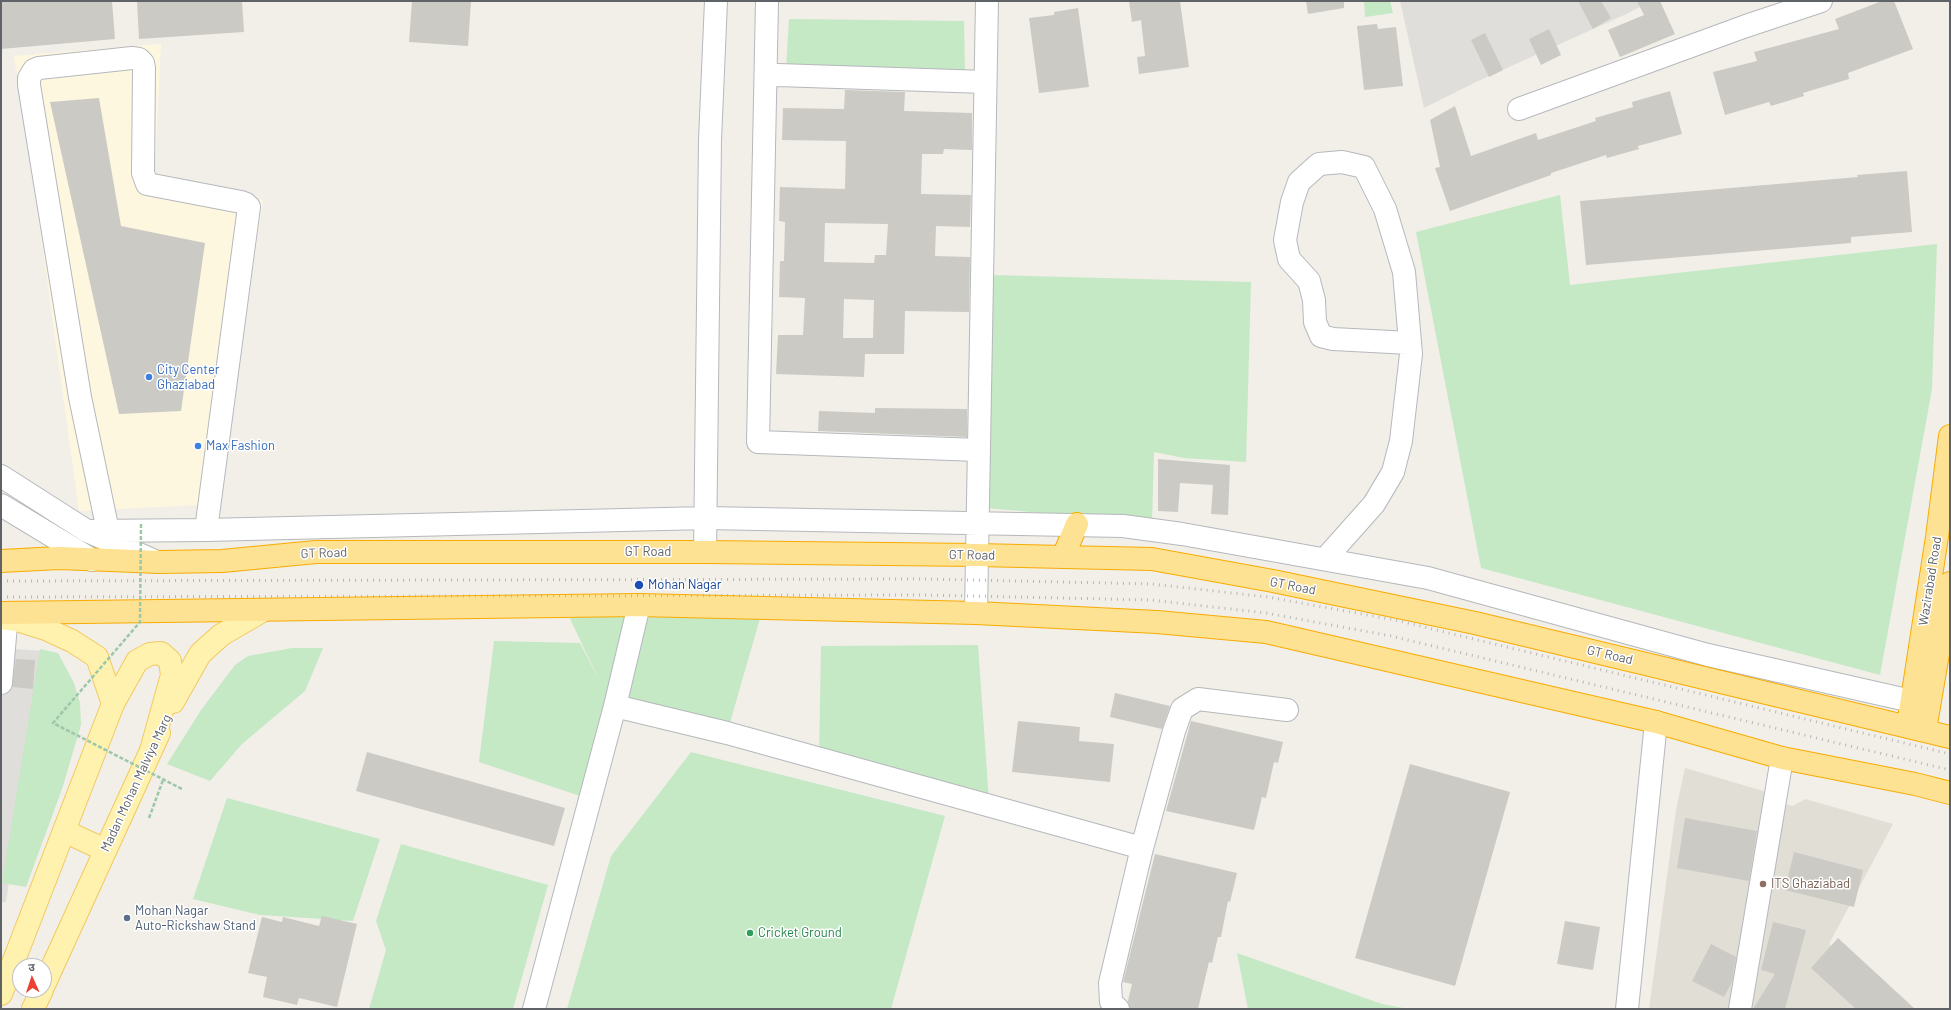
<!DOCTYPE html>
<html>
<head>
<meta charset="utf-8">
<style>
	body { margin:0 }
	#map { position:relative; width:1951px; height:1010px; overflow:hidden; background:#f1efe8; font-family:Barlow,"Noto Sans Devanagari",sans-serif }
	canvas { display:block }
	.frame { position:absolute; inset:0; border:2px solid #5f6368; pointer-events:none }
	.north { position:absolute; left:12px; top:958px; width:40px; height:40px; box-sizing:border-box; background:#fff; border:1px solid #bfc1c3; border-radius:50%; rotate:357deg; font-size:11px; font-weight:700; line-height:16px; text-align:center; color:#5f6368 }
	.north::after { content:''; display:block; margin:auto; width:14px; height:18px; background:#ea4335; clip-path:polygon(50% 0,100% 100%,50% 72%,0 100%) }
</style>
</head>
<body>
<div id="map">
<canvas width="1951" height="1010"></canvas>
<div class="frame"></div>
<div class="north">उ</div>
</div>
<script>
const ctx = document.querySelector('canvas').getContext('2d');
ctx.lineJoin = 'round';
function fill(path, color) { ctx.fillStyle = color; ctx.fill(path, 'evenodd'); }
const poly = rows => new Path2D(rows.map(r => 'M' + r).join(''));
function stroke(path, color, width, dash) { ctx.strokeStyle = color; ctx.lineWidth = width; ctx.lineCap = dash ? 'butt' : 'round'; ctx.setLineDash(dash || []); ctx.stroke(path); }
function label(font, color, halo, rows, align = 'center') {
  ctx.font = font + ' Barlow,sans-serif'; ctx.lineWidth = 3; ctx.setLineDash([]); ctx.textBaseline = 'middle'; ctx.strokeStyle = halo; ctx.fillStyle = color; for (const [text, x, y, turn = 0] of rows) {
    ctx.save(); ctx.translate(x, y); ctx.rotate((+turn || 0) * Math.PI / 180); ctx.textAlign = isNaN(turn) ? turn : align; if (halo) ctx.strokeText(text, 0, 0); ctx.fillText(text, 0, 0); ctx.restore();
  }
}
fill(poly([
	[161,44,154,184,263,200,218,504,79,511,43,250,14,56]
]), '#fef7e0');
fill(poly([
	[1400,1,1652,1,1622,16,1478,81,1424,108],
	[1,648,44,651,6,902,1,902]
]), '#e0deda');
fill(poly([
	[1685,768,1770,793,1772,801,1793,806,1805,799,1893,824,1829,944,1899,1009,1649,1009,1676,810]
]), '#e1ded6');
fill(poly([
	[1364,1,1390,1,1393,13,1365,17],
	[789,19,964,21,965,73,786,68],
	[1560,195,1570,285,1937,244,1932,389,1880,675,1481,568,1416,232],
	[991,275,1251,282,1246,462,1184,458,1154,452,1152,523,987,508],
	[564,606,763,608,727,733,610,703,589,799,479,762,494,641,580,643,600,682],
	[978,645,989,801,819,758,821,646],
	[292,648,323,648,305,691,242,744,210,781,167,764,201,710,235,665,248,656],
	[40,649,58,653,74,683,80,703,81,725,62,789,26,887,2,883],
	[691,752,945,816,891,1009,567,1009,611,856],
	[227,798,380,839,353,921,260,915,193,899],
	[401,844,548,885,513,1009,369,1009,386,950,376,921],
	[1237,953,1382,1004,1408,1009,1248,1009]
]), '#c5e8c5');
fill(poly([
	[1,1,112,1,115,39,1,49],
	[137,1,242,1,244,32,139,39],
	[412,1,471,1,468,46,409,42],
	[1129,1,1180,1,1189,67,1139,74,1137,57,1145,56,1141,20,1132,22],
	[1306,1,1344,1,1344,8,1308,14],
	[1578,1,1601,1,1611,18,1593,29],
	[1637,1,1660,1,1675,34,1620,57,1608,30,1644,15],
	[1882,1,1894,1,1913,49,1848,73,1849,79,1803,93,1804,96,1771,106,1769,102,1725,115,1713,72,1757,61,1754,52,1839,29,1835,19],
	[1078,8,1089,87,1039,93,1029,18,1054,15,1054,12],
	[1377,24,1378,29,1396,27,1403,86,1364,90,1357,26],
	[1549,29,1561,55,1541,65,1529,39],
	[1485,33,1503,70,1489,77,1471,40],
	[845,90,905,92,904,111,972,113,972,150,944,149,943,154,922,154,921,194,971,195,970,227,936,226,935,256,970,257,969,312,905,311,904,354,865,354,864,377,776,374,778,335,803,335,805,298,779,297,780,261,784,261,785,222,779,221,780,187,845,189,846,141,782,140,783,108,844,109],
	[825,223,888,224,886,255,875,255,874,263,824,262],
	[844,299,874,300,873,338,843,338],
	[1670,91,1682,134,1638,146,1639,149,1607,158,1606,155,1551,173,1551,175,1450,211,1435,168,1440,167,1430,120,1455,106,1471,156,1536,133,1538,140,1596,121,1595,118,1633,107,1632,102],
	[99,98,121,226,205,243,181,411,119,414,50,102],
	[1907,171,1912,232,1851,237,1851,243,1586,265,1580,201,1858,177,1857,175],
	[875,408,967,409,967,437,818,431,819,411,875,413],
	[1158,459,1230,465,1228,515,1211,514,1213,485,1180,483,1178,512,1158,511],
	[16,659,35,660,33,689,12,687],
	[1115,693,1170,706,1162,729,1110,717],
	[1018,721,1080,727,1079,741,1114,744,1110,782,1012,772],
	[1191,721,1283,742,1278,763,1274,762,1266,798,1262,797,1254,830,1166,811],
	[367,752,565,808,554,846,356,791],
	[1410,764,1510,792,1455,986,1355,958],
	[1685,818,1757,831,1749,881,1677,868],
	[1794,852,1863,870,1854,907,1785,890],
	[1155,854,1237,873,1230,902,1228,901,1221,937,1218,937,1212,963,1209,962,1198,1009,1130,1009,1128,1001,1132,984,1123,982],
	[322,916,357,924,337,1007,299,998,297,1005,263,997,267,977,248,973,262,917,282,922,283,917,319,926],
	[1565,921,1600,927,1593,970,1557,964],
	[1773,922,1806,930,1785,1009,1753,1009,1775,974,1761,970],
	[1838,938,1915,1009,1856,1009,1811,968],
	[1711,944,1736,957,1732,982,1724,997,1692,981]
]), '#cccac5');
const minor = poly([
	[767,1,758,442,979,450],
	[767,76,778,75,985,82],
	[1519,109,1746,26,1821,1],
	[1,476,87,531,157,562],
	[1,505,92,560],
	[87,531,206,530,706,518,1123,526,1182,534,1428,578,1708,655,1929,705],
	[108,531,80,397,29,85,29,78,34,70,39,68,132,58,139,59,143,63,144,68,143,173,147,184,241,202,246,204,249,207,206,530],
	[705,552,710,140,716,1],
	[1325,559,1374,504,1393,472,1401,441,1411,354,1404,272,1385,209,1364,167,1342,162,1319,164,1299,182,1292,202,1285,240,1289,259,1309,281,1314,300,1315,322,1321,336,1333,339,1410,343],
	[976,613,987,1],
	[1,683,7,613],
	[615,706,727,733,1142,848],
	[534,1009,615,706,639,605],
	[1118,1009,1111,1002,1110,983,1142,848,1174,731,1182,709,1198,699,1287,710],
	[1627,1009,1656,722],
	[1740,1009,1782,758]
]);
const major = poly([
	[1,618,17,620,46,629,72,641,97,657,113,704],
	[173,702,200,654,221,635,264,610],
	[64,831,105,850],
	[44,985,159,733],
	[1,994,113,704,137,661,150,654,161,653,170,661,172,675,152,747],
	[33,1009,42,990]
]);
const highway = poly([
	[1063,557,1077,524],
	[1,561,59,558,160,562,222,561,316,552,705,552,977,555,1152,559,1273,581,1475,623,1950,737],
	[1,613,639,605,976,613,1157,622,1266,632,1656,722,1782,758,1915,784,1950,793],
	[1908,725,1937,537,1950,436],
	[1925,730,1950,583]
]);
stroke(minor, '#b5b8bc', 24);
stroke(major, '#f2c960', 24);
stroke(highway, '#f9ab00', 24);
stroke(poly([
	[149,818,163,780]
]), '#9cc7a9', 2.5, [4, 2]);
stroke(minor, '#fff', 22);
stroke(major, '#fff2af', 22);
stroke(highway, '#fde293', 22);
stroke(poly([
	[1,581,925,579,1152,584,1268,597,1395,620,1950,754],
	[1,597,925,595,1151,600,1266,613,1391,636,1950,770]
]), '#b6b7b8', 3, [1, 5]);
stroke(poly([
	[141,524,140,622,53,723,182,789]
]), '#9cc7a9', 2.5, [4, 2]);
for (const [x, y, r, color] of [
	[149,377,4,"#3f7fe0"],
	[198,446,4,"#3f7fe0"],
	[639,585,5,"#1a4fb4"],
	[1763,884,4,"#8d6e63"],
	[127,918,4,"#5c6f8a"],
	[750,933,4,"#2e9e5b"]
]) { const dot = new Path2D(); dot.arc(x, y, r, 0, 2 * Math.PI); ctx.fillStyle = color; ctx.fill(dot); stroke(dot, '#fff', 1.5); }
label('13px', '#366cbe', '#fff', [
	["City Center",157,370],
	["Ghaziabad",157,385],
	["Max Fashion",206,446]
], 'left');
label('13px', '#5f6368', '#fff', [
	["GT Road",648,552],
	["GT Road",324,553,-2],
	["GT Road",972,555,1],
	["Wazirabad Road",1930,581,-81],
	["GT Road",1293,586,11],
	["GT Road",1610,655,13],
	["Madan Mohan Malviya Marg",136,783,-65]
]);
label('13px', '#164399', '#fff', [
	["Mohan Nagar",648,585]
], 'left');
label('13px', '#785e54', '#fff', [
	["ITS Ghaziabad",1771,884]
], 'left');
label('13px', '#4e5e75', '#fff', [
	["Mohan Nagar",135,911],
	["Auto-Rickshaw Stand",135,926]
], 'left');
label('13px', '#27864d', '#fff', [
	["Cricket Ground",758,933]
], 'left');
</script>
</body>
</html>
